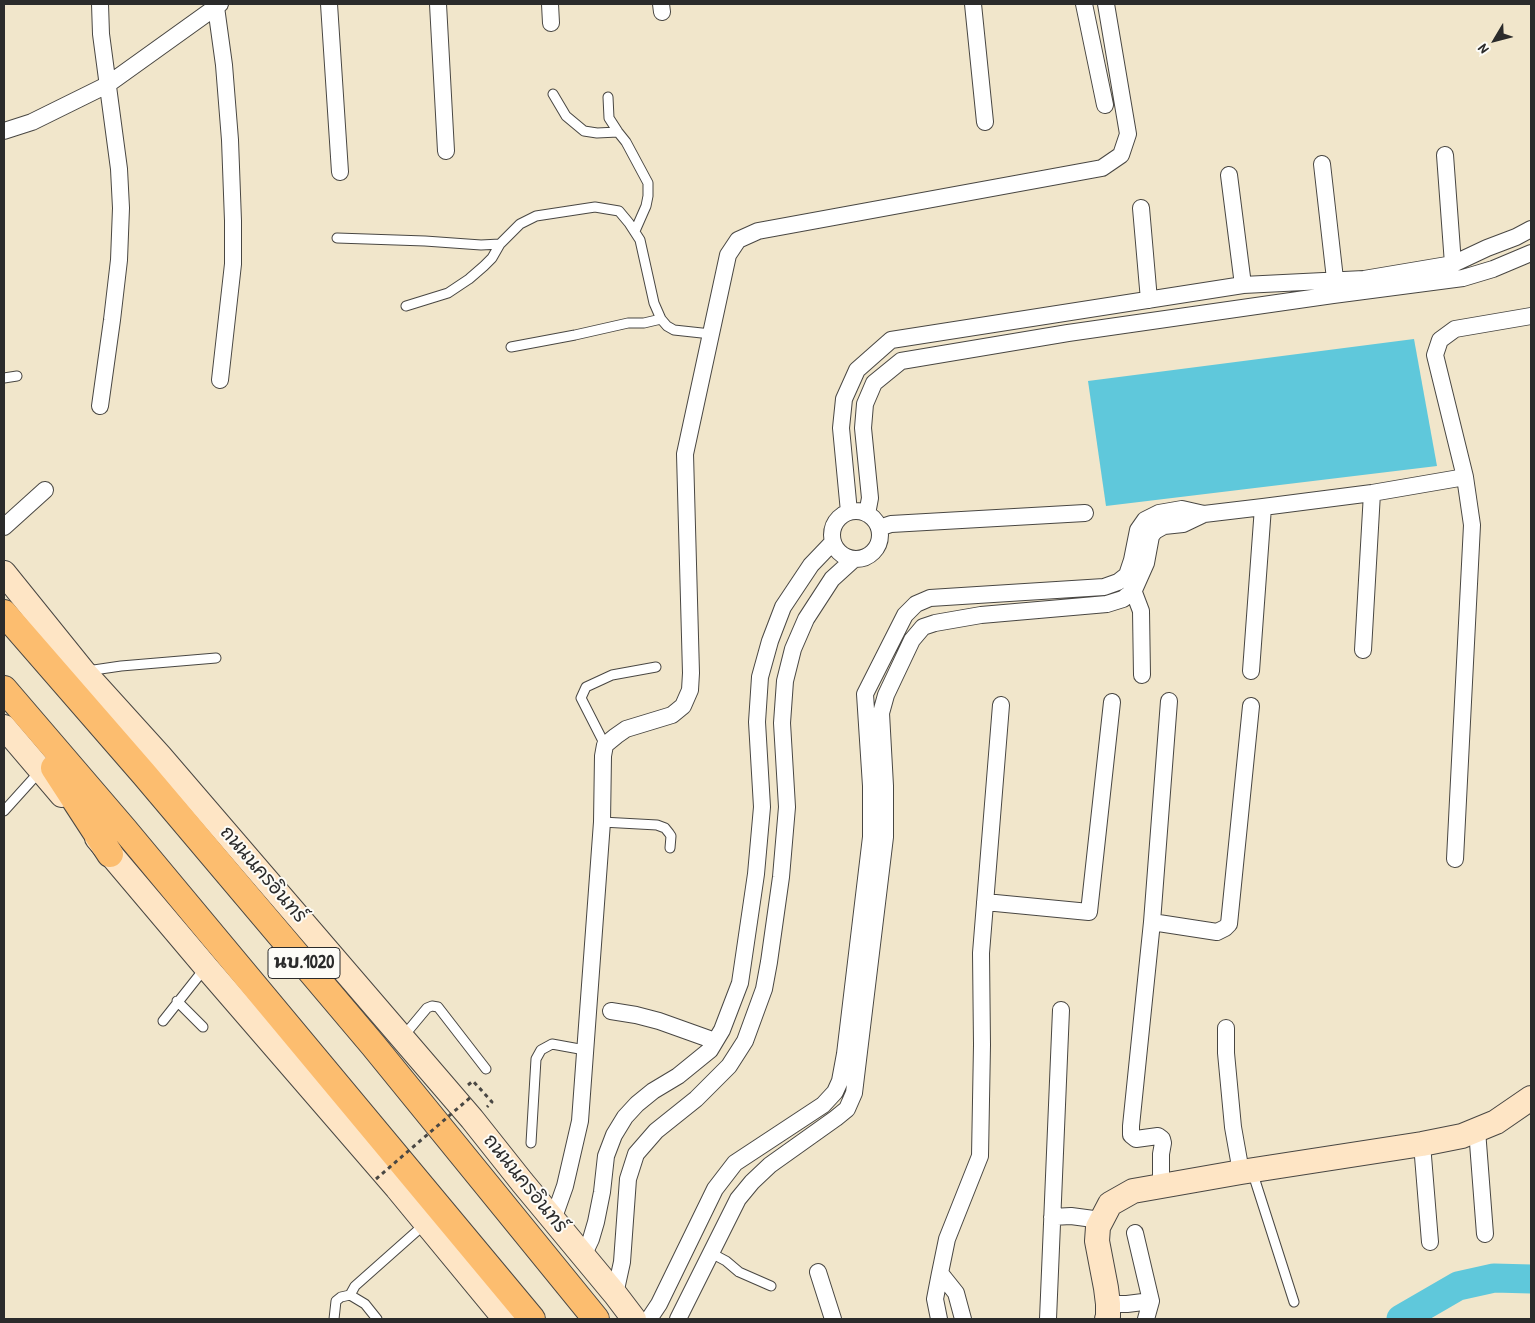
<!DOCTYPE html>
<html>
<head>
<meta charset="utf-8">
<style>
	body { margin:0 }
	#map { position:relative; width:1535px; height:1323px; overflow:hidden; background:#f1e6cb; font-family:"Patrick Hand",sans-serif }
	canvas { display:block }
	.frame { position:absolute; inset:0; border:5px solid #2b2b2b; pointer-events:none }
	.north { position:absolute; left:1470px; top:15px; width:50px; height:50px; -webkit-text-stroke:4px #fdfcf7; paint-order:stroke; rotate:233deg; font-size:14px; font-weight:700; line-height:20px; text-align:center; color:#2b2b2b }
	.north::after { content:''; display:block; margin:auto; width:18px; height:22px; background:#2b2b2b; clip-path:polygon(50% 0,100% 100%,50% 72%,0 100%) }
</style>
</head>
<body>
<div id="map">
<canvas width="1535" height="1323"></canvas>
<div class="frame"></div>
<div class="north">N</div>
</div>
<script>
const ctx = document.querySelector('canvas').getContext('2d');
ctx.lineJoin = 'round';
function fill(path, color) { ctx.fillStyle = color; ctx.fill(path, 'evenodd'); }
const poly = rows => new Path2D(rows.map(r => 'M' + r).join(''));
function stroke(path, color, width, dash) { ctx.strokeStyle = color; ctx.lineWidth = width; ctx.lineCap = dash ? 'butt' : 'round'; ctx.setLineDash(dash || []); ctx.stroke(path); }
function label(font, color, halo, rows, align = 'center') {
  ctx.font = font + ' "Patrick Hand","Playpen Sans Thai",sans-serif'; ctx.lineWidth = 4; ctx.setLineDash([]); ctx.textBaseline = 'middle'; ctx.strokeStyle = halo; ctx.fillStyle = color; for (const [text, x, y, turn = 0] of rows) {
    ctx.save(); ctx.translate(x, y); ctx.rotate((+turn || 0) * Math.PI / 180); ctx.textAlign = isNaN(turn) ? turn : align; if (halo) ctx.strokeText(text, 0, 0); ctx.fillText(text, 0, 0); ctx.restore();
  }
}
fill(poly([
	[1414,339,1437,466,1106,506,1088,381]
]), '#5fc8db');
stroke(poly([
	[1401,1319,1458,1286,1494,1278,1531,1279]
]), '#5fc8db', 29);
const lane = poly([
	[553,94,566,116,584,131,597,133,618,132],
	[608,97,609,118,618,132,626,142,648,183,648,196,646,206,635,231],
	[337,238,425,241,481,245,500,244,520,224,536,216,595,207,619,211,629,223,640,240,654,303,661,319,667,326,674,330,711,334],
	[406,306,448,293,469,279,484,266,492,258,500,244],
	[511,347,575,335,628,323,644,323,661,319],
	[4,378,17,376],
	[87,671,121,666,216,658],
	[605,745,581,698,586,687,612,675,656,667],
	[4,811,41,770],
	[602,822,657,825,665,828,669,833,671,836,670,848],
	[177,1001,203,1027],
	[163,1021,205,968],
	[402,1038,427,1008,432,1006,438,1007,486,1069],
	[531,1143,536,1059,541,1050,552,1044,585,1050],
	[1252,1171,1294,1302],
	[711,1253,726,1261,739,1272,771,1286],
	[350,1295,355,1286,426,1223],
	[334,1319,336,1301,341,1297,350,1295,365,1304,377,1319]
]);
const street = poly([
	[329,4,340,172],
	[438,4,446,151],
	[550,4,551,23],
	[661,4,662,12],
	[973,4,985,122],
	[1084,4,1105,105],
	[216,7,224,65,230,140,233,221,233,264,220,380],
	[4,131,32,122,107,85,220,4],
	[1445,155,1453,264],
	[1322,164,1335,279],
	[1229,175,1243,285],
	[1141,208,1149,300],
	[100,406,112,320,119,260,121,208,119,169,101,34,100,4],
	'832 535a24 24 0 1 1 48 0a24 24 0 1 1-48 0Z',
	[849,512,841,428,844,399,857,370,891,340,1243,285,1364,279,1453,264,1487,248,1516,237,1531,229],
	[867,514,870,498,863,428,865,404,874,383,901,361,1068,333,1333,295,1463,278,1493,269,1531,253],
	[4,527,45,490],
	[879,528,891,524,1085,513],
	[1130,582,1141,611,1142,675],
	[1363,650,1372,493],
	[1251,671,1263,507],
	[1455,859,1472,525,1465,477,1435,355,1440,340,1455,329,1531,316],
	[985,902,1089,912,1112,702],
	[1152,922,1217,932,1225,928,1229,924,1251,706],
	[611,1011,636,1015,659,1021,715,1041],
	[1226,1028,1226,1053,1233,1127,1241,1172],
	[1477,1130,1485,1234],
	[1422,1144,1430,1242],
	[1161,1186,1161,1154,1163,1143,1162,1139,1158,1136,1136,1139,1131,1135,1131,1126,1152,922,1169,701],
	[1052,1217,1071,1216,1101,1220],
	[553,1220,565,1186,580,1121,602,822,603,756,605,745,616,736,626,729,672,715,683,706,690,690,691,673,685,454,728,255,738,240,758,231,1102,168,1121,155,1128,134,1106,4],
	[583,1256,591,1239,596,1222,602,1192,606,1156,614,1135,625,1117,637,1104,653,1091,678,1076,710,1050,722,1030,740,983,756,874,762,807,757,722,760,677,770,641,783,607,811,565,833,542],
	[818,1272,833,1319],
	[940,1273,947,1239,980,1156,982,1045,981,953,1001,705],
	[615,1294,622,1262,628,1179,636,1154,656,1131,696,1099,729,1066,745,1041,764,989,769,962,781,877,787,807,782,723,785,681,793,649,806,619,832,579,854,559],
	[1108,1304,1127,1304,1151,1301,1135,1233],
	[649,1319,659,1304,715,1189,735,1163,823,1105,835,1092,840,1081,845,1054,871,837,871,786,865,694,905,615,916,604,930,598,1104,587,1118,582,1127,575,1132,560,1138,530,1145,520,1159,513,1182,509,1204,514,1263,507,1372,493,1465,477],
	[678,1319,738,1199,752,1182,770,1165,836,1118,847,1109,854,1093,885,837,885,786,881,713,886,695,912,640,923,627,935,623,981,615,1107,604,1123,599,1134,590,1146,563,1151,536,1155,531,1164,526,1183,524,1204,514],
	[939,1319,935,1299,940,1273,956,1293,963,1319],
	[1048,1319,1061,1010],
	[1146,1319,1151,1301]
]);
const secondary = poly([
	[4,573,83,671,160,756,472,1119,522,1182,615,1294,634,1319],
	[4,727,62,795],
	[97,838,206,967,397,1188,505,1319],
	[1107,1319,1108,1317,1108,1304,1106,1288,1097,1241,1098,1227,1110,1204,1133,1191,1241,1172,1422,1144,1462,1136,1496,1122,1531,1098]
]);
const primary = poly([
	[4,613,144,774,373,1045,596,1319],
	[4,689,124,829,532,1319],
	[54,768,110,854]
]);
stroke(lane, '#494743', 11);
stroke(street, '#494743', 18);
stroke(secondary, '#494743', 26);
stroke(primary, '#494743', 28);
stroke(poly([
	[468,1085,473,1081,492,1102,487,1107]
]), '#494743', 3, [4, 4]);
stroke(lane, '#fff', 9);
stroke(street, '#fff', 16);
stroke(secondary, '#fee5c5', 24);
stroke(primary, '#fcbd6f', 26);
stroke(poly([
	[376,1179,472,1096]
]), '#494743', 3, [4, 4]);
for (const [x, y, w] of [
	[304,963,72]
]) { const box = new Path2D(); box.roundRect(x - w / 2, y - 15.5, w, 31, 4); ctx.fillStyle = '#fdfcf7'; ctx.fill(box); stroke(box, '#2b2b2b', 1); }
label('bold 18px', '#2b2b2b', null, [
	["นบ.1020",304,963]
]);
label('19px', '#2b2b2b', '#fdfcf7', [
	["ถนนนครอินทร์",263,875,49],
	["ถนนนครอินทร์",525,1184,51]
]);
</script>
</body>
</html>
